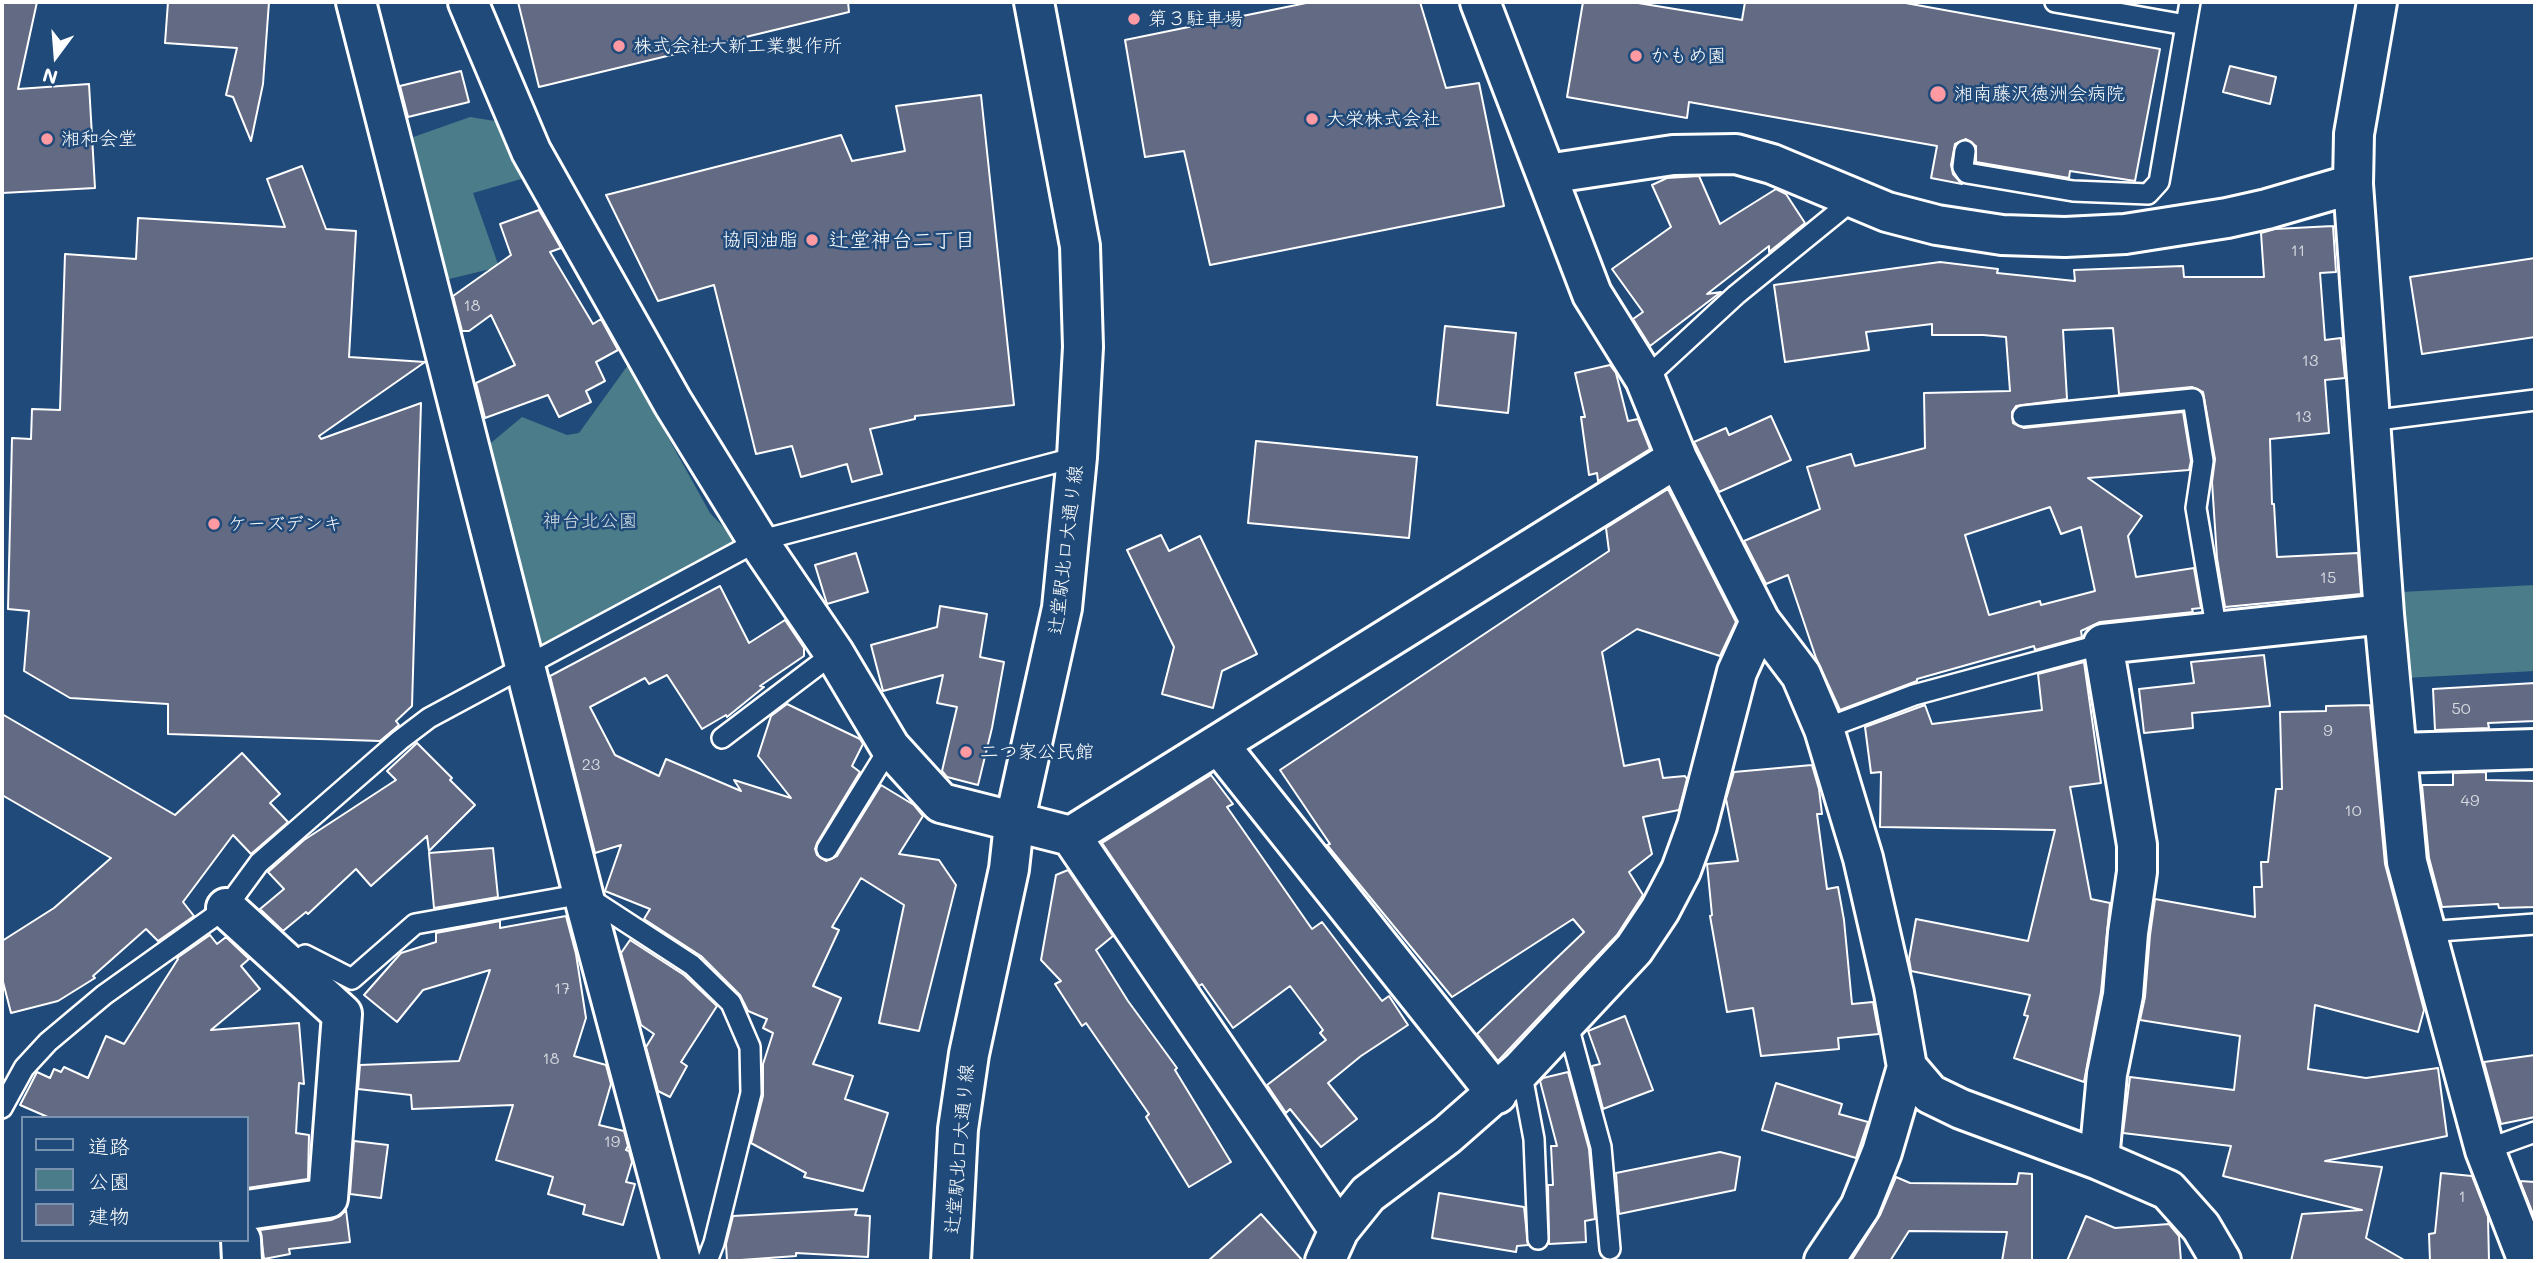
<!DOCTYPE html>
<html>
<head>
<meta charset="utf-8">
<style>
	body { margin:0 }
	#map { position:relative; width:2537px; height:1263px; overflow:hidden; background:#1f4a7a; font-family:Mali,"Klee One",sans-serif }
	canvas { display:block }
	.frame { position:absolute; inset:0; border:4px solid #fff; pointer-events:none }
	.legend { position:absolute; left:21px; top:1116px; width:228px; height:126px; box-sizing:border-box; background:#1f4a7a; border:2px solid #7992af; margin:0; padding:9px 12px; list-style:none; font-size:21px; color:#fff }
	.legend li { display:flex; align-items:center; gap:14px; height:35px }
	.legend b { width:35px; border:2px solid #7992af }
	.north { position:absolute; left:21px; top:21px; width:70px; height:70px; -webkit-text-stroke:5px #1f4a7a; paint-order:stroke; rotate:196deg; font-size:19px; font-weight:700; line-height:28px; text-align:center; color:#fff }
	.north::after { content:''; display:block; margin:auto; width:24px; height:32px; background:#fff; clip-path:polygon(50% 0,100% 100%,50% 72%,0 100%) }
</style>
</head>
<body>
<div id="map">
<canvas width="2537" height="1263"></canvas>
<div class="frame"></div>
<ul class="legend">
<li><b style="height:9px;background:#1f4a7a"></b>道路</li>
<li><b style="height:19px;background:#4a7d89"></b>公園</li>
<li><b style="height:19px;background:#626a84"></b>建物</li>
</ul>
<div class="north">N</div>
</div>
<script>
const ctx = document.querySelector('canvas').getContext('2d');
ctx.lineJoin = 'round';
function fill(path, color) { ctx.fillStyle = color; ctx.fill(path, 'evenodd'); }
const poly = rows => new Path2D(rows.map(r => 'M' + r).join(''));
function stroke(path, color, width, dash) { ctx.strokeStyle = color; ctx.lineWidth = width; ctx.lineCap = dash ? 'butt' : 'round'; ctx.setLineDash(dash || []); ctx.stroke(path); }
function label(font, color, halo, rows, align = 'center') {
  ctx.font = font + ' Mali,"Klee One",sans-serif'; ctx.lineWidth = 5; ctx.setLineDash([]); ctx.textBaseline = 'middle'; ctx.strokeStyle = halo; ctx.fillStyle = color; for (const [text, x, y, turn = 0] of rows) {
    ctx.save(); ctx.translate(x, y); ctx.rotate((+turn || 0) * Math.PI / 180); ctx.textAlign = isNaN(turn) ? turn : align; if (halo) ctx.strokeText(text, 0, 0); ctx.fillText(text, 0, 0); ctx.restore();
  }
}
fill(poly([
	[470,117,495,121,528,177,473,193,499,267,445,280,405,140],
	[628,365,710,513,732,536,732,546,542,644,527,639,480,452,522,417,567,435,579,433],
	[2535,585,2535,671,2405,678,2401,592]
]), '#4a7d89');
const building = poly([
	[2,2,37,2,18,89,89,84,95,188,2,193,2,2],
	[168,2,269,2,263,84,251,141,233,97,226,95,237,48,165,43,168,2],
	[518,2,848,2,849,12,539,87,518,2],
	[1311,2,1420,2,1446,88,1479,83,1504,206,1210,265,1184,151,1145,157,1125,40,1311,2],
	[1583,2,1632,2,1742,20,1745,2,1900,2,2160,49,2135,181,2070,171,2069,178,1976,162,1976,146,1966,139,1955,144,1951,165,1953,174,1962,184,1931,178,1937,146,1689,102,1687,118,1567,97,1583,2],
	[2230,66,2276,77,2270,104,2223,92,2230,66],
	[461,71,469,102,408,117,400,86,461,71],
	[981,95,1014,405,915,416,915,419,870,429,882,474,852,482,847,464,801,477,792,446,756,454,714,285,658,301,606,195,841,135,852,161,905,151,896,106,981,95],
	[302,166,326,229,356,231,349,357,425,362,319,436,321,439,421,403,412,706,396,721,399,725,380,741,168,734,168,704,70,698,24,671,29,611,8,609,12,438,31,439,32,409,60,410,65,254,136,259,138,218,285,227,267,179,302,166],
	[1699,176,1720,224,1776,189,1786,194,1805,223,1769,252,1769,246,1707,294,1721,292,1650,346,1633,319,1643,312,1612,269,1671,227,1652,185,1667,178,1699,176],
	[539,210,561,248,550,252,593,324,601,319,618,350,596,362,605,381,586,391,591,402,559,417,548,395,485,418,476,383,515,365,491,315,469,331,462,331,453,296,511,255,500,224,539,210],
	[2333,226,2336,272,2320,273,2325,340,2341,338,2345,378,2325,380,2329,433,2270,439,2272,504,2274,504,2277,557,2358,553,2361,594,2225,607,2217,558,2212,482,2215,459,2203,392,2192,387,2119,394,2113,328,2063,330,2067,399,2016,406,2012,412,2013,423,2024,428,2183,412,2191,461,2189,470,2088,478,2142,516,2128,536,2136,577,2194,568,2201,608,2192,609,2193,612,2100,622,2081,631,2082,637,2035,650,2034,646,1917,679,1917,681,1840,710,1816,658,1788,575,1766,584,1744,541,1820,509,1807,467,1851,454,1855,466,1925,448,1924,393,2010,391,2006,337,1983,335,1932,335,1932,324,1866,332,1869,350,1785,362,1774,285,1940,262,1998,269,1997,273,2075,281,2074,270,2183,266,2184,277,2264,277,2261,233,2275,229,2333,226],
	[2050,507,2061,534,2081,527,2095,591,2041,605,2040,601,1989,615,1965,535,2050,507],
	[2535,258,2535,337,2422,354,2410,277,2535,258],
	[1445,326,1516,333,1508,413,1437,405,1445,326],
	[1610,365,1616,373,1628,421,1638,419,1650,449,1598,481,1597,473,1589,475,1581,417,1585,417,1575,373,1610,365],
	[1771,416,1791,460,1719,492,1694,442,1726,428,1729,435,1771,416],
	[1256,441,1417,457,1409,538,1248,523,1256,441],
	[1668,489,1736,622,1720,656,1637,629,1602,652,1624,766,1659,759,1663,778,1685,776,1687,779,1679,810,1643,817,1652,854,1629,872,1643,895,1617,935,1498,1061,1477,1034,1584,932,1573,919,1452,997,1327,845,1330,844,1280,770,1609,551,1606,528,1668,489],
	[1161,535,1169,551,1200,536,1257,654,1222,671,1213,708,1162,694,1174,647,1127,550,1161,535],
	[856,553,868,592,827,604,815,565,856,553],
	[720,586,749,643,785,620,804,648,804,656,760,686,764,687,727,717,726,715,702,729,667,675,649,684,645,678,590,707,615,755,659,776,666,759,741,791,734,780,791,798,758,756,771,716,787,704,860,739,863,744,852,766,860,772,817,843,815,849,817,855,826,861,837,856,881,785,914,805,923,816,899,854,939,860,956,885,919,1031,879,1023,904,905,861,878,832,927,839,930,813,986,841,998,813,1064,853,1076,845,1099,888,1113,863,1191,804,1177,806,1173,751,1143,763,1096,763,1064,773,1033,763,1028,767,1019,748,1011,740,995,701,956,644,919,650,909,605,891,621,845,595,853,550,676,720,586],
	[940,606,987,614,980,657,1004,662,992,728,978,785,947,777,942,771,957,707,937,703,943,675,883,691,871,645,937,627,940,606],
	[2264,655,2270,706,2192,713,2193,728,2144,733,2139,689,2194,683,2191,662,2264,655],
	[2084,662,2101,783,2070,787,2091,899,2110,903,2101,992,2084,1082,2014,1058,2028,1016,2024,1015,2030,995,1911,971,1909,959,1916,919,2028,941,2055,830,1880,827,1881,772,1871,773,1865,727,1925,705,1932,724,2042,710,2038,674,2084,662],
	[2535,683,2535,721,2488,723,2489,728,2435,730,2433,689,2535,683],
	[2370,705,2385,864,2424,1010,2418,1032,2315,1005,2308,1069,2366,1078,2438,1068,2447,1136,2325,1161,2382,1167,2366,1238,2406,1261,2291,1261,2302,1214,2362,1210,2223,1176,2231,1146,2123,1133,2130,1077,2234,1090,2240,1036,2140,1020,2145,997,2150,935,2155,899,2255,917,2254,887,2262,887,2261,862,2268,862,2276,789,2282,789,2280,712,2326,711,2326,706,2370,705],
	[2,714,175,815,242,753,280,794,270,803,288,822,251,854,233,835,183,902,194,916,158,941,146,929,93,976,95,978,58,1001,11,1013,2,978,2,941,54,908,111,858,2,795,2,714],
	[417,743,452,778,450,780,475,805,429,851,427,836,371,886,356,869,308,914,306,912,283,931,260,909,284,889,268,872,304,840,396,780,387,771,417,743],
	[1812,765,1819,789,1822,814,1817,814,1827,889,1838,887,1844,920,1852,1004,1873,1002,1879,1034,1838,1038,1839,1049,1761,1056,1753,1008,1727,1012,1710,916,1712,915,1707,864,1738,861,1726,799,1734,772,1812,765],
	[2486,772,2486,780,2535,781,2535,907,2499,908,2498,904,2442,907,2429,858,2422,785,2453,785,2453,773,2486,772],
	[1211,775,1233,804,1227,807,1312,929,1322,922,1382,1001,1389,996,1408,1025,1361,1056,1328,1083,1357,1119,1321,1147,1290,1109,1286,1113,1267,1085,1326,1040,1320,1033,1323,1030,1290,986,1233,1028,1202,984,1199,986,1102,843,1211,775],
	[493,848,498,897,434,908,429,853,493,848],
	[1068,870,1113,936,1096,950,1128,1001,1177,1068,1175,1070,1231,1162,1189,1187,1146,1117,1149,1114,1086,1023,1082,1026,1055,984,1061,981,1041,960,1056,875,1068,870],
	[566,916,576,954,586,1018,574,1056,606,1065,611,1084,599,1125,624,1131,628,1146,626,1150,629,1151,632,1162,626,1182,635,1184,623,1225,583,1214,585,1205,548,1194,553,1177,496,1160,513,1105,412,1109,411,1095,358,1089,360,1065,459,1061,490,970,423,990,397,1022,364,995,401,953,436,942,436,933,500,921,500,928,566,916],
	[210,935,217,944,226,937,249,959,241,966,260,989,211,1030,299,1023,304,1084,299,1083,296,1133,309,1135,308,1179,247,1188,247,1118,50,1118,20,1105,37,1072,50,1078,54,1069,61,1072,64,1067,88,1078,106,1036,124,1044,178,959,177,958,210,935],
	[630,940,684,975,717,1006,681,1062,687,1066,670,1097,658,1091,646,1047,654,1034,641,1025,621,953,630,940],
	[1625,1016,1653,1090,1603,1109,1592,1066,1600,1064,1588,1031,1625,1016],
	[2535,1055,2535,1117,2501,1124,2484,1062,2535,1055],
	[1568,1072,1589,1149,1595,1219,1585,1221,1586,1242,1549,1244,1548,1185,1553,1185,1551,1146,1557,1146,1540,1081,1543,1078,1568,1072],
	[1776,1083,1842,1104,1839,1114,1868,1122,1856,1158,1762,1130,1776,1083],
	[354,1141,388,1145,381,1198,350,1194,354,1141],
	[1720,1152,1740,1157,1735,1190,1619,1214,1616,1173,1720,1152],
	[2019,1173,2032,1174,2032,1261,2002,1261,2007,1232,1909,1231,1890,1261,1851,1261,1880,1215,1896,1177,1910,1183,2017,1184,2019,1173],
	[2441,1173,2472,1176,2488,1217,2489,1261,2430,1261,2429,1234,2435,1233,2441,1173],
	[2520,1181,2535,1182,2535,1214,2533,1214,2520,1181],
	[1439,1193,1524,1207,1528,1245,1517,1246,1516,1252,1432,1238,1439,1193],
	[857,1209,855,1215,870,1216,868,1257,796,1253,796,1256,727,1261,726,1244,733,1216,857,1209],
	[346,1210,350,1242,289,1249,290,1254,264,1259,260,1230,331,1220,340,1216,346,1210],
	[1261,1214,1303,1261,1208,1261,1261,1214],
	[2086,1216,2115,1228,2169,1224,2179,1236,2181,1261,2067,1261,2086,1216]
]);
fill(building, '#626a84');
stroke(building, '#fff', 2);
const service = poly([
	[2055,2,2186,25],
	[1965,151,1963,167,1967,173,2073,191,2148,194,2159,182,2190,2],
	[1645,379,1736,295,1854,199],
	[2023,416,2193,399,2203,461,2196,508,2217,632],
	[2370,421,2535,400],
	[1824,729,1914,695,2103,644],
	[722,738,834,653],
	[827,849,890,747],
	[2426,932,2535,924],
	[293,969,305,955,352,979,415,924,583,894,692,965,731,1003,750,1047,751,1093,714,1243,707,1261],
	[1567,1022,1601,1147,1610,1249],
	[1521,1070,1534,1139,1538,1239],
	[2,1108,24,1068,48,1042,104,995,226,908,259,863,400,740,429,718,758,541,1077,457],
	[2485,1150,2535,1132]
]);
const minor = poly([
	[356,2,583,894,681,1261],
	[468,2,531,151,673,403,758,541,834,653,890,747,941,803,1071,836,1339,1230],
	[1480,2,1592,294,1645,379,1677,458,1760,621,1801,675,1824,729,1863,858,1894,993,1907,1067,1882,1152,1860,1207,1824,1261],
	[2377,2,2354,134,2353,184,2384,614,2407,862,2485,1150,2528,1261],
	[1547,174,1673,155,1736,154,1772,164,1887,212,1937,225,2002,235,2065,237,2125,234,2227,218,2267,209,2353,184],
	[1219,745,1497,1094],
	[2397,753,2535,749],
	[1071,836,1677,458],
	[226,908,342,1014,328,1198,247,1210],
	[1907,1067,1930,1094,1961,1109,2099,1160,2168,1190,2201,1227,2221,1261],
	[2099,1160,2107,1074,2123,995,2128,933,2137,872,2137,845,2103,644,2384,614],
	[241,1240,242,1261],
	[1325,1261,1339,1230,1368,1194,1447,1135,1521,1070,1634,949,1660,910,1681,870,1697,826,1737,672,1760,621]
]);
const tertiary = poly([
	[951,1261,958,1129,969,1054,1009,869,1014,824,1062,608,1077,457,1083,347,1080,246,1034,2]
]);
stroke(service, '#fff', 24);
stroke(minor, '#fff', 44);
stroke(tertiary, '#fff', 44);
stroke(service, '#1f4a7a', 19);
stroke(minor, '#1f4a7a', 38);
stroke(tertiary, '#1f4a7a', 38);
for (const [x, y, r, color] of [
	[1134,19,7,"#ff9aa2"],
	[619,46,7,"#ff9aa2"],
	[1636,56,7,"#ff9aa2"],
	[1938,94,9,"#ff9aa2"],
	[1312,119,7,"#ff9aa2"],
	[47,139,7,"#ff9aa2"],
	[812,240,7,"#ff9aa2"],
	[214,524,7,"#ff9aa2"],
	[966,752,7,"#ff9aa2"]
]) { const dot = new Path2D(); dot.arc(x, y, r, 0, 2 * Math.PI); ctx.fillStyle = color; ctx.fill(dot); stroke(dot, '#1f4a7a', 2.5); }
label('16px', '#d8dae0', null, [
	["11",2298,251],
	["18",472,306],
	["13",2310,361],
	["13",2303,417],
	["15",2328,578],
	["50",2461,709],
	["9",2328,731],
	["23",591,765],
	["49",2470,801],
	["10",2353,811],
	["17",562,989],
	["18",551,1059],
	["19",612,1142],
	["1",2462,1197]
]);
label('19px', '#fff', '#1f4a7a', [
	["第３駐車場",1148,19],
	["株式会社大新工業製作所",633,46],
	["かもめ園",1650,56],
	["湘南藤沢徳洲会病院",1954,94],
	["大栄株式会社",1326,119],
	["湘和会堂",61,139],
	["協同油脂",798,240,"right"],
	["ケーズデンキ",228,524],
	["二つ家公民館",980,752]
], 'left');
label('19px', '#d2dee2', '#1f4a7a', [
	["神台北公園",590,521]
]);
label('19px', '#fff', '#1f4a7a', [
	["辻堂駅北口大通り線",1066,550,-83],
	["辻堂駅北口大通り線",960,1149,-85]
]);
label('21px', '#fff', '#1f4a7a', [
	["辻堂神台二丁目",902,241]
]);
</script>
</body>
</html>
